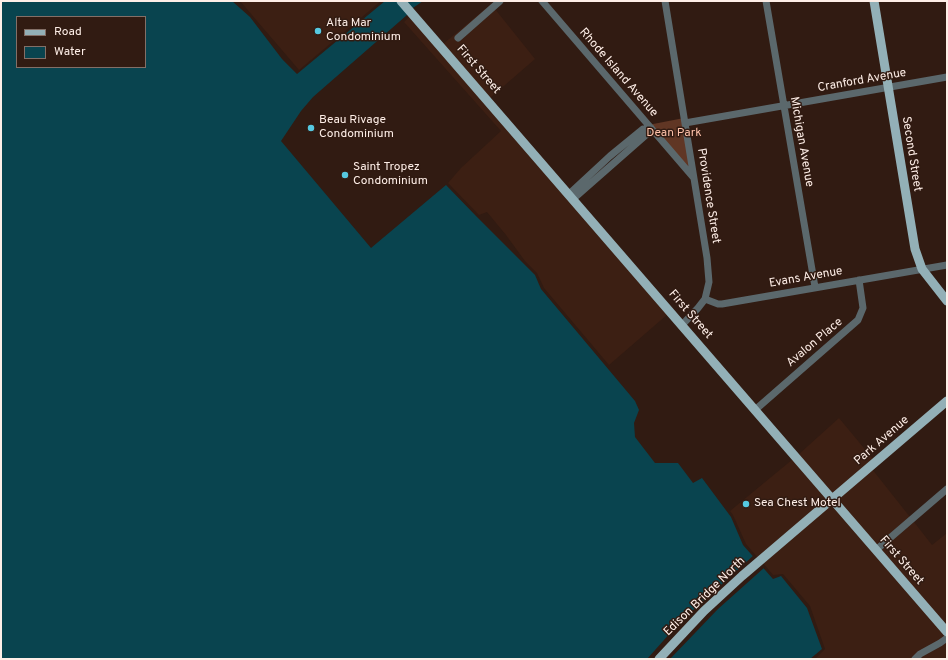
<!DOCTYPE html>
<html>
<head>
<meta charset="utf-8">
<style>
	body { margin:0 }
	#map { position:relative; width:948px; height:660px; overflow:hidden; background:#311b12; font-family:Overpass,sans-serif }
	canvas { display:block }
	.frame { position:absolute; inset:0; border:2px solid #feeee7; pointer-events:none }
	.legend { position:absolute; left:16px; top:16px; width:130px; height:52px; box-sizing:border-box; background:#311b12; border:1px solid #836f67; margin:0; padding:5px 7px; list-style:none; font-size:12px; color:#feeee7 }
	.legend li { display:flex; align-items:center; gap:8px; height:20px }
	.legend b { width:20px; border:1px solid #836f67 }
</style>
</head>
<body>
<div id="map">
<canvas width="948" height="660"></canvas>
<div class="frame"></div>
<ul class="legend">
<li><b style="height:5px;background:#93b0b7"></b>Road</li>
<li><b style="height:11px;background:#09444f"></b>Water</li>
</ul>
</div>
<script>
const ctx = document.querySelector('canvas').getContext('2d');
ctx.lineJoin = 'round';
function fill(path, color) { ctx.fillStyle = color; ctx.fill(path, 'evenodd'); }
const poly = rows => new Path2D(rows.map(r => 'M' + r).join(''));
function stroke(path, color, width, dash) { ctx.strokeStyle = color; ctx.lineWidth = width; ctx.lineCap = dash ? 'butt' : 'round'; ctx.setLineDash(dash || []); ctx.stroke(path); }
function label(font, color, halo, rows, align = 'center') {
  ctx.font = font + ' Overpass,sans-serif'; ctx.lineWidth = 3; ctx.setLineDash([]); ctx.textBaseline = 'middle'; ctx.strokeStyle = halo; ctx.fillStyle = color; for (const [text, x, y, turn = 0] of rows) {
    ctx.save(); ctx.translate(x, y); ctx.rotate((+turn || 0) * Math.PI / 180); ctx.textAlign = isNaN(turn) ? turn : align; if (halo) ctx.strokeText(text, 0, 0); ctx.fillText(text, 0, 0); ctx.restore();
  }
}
fill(poly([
	[240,1,381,1,299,70],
	[491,4,535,59,490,98,443,44],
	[410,16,668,314,609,365,544,288,537,273,525,261,506,235,487,212,479,215,448,183,461,168,501,131,404,22],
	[839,418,873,459,832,495,798,455],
	[793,459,827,499,758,558,746,544,733,515,730,511],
	[872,469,910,517,877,545,837,500],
	[832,504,947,637,947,659,815,659,825,649,810,606,783,574,773,575,763,563],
	[914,522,932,545,947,533,947,627,881,550]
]), '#3c1f13');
fill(poly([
	[684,118,694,177,648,125]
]), '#603624');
fill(poly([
	[1,1,232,1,250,17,282,59,297,74,385,1,423,1,410,10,407,15,313,97,301,111,281,141,371,248,446,185,476,216,535,275,541,289,635,401,639,410,634,423,635,437,655,463,678,463,693,483,702,478,731,517,743,545,773,579,781,576,807,608,822,649,810,659,1,659],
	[17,17,145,17,145,67,17,67]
]), '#09444f');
fill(poly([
	[754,555,765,567,718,609,670,659,647,659,680,622]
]), '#311b12');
stroke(poly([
	[542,1,693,177],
	[665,1,707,258,709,282,705,299,698,308,682,325],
	[766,1,815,287],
	[458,38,500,1],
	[685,123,947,77],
	[569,194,610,156,643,129,651,128],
	[573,199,647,134,651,128],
	[705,299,718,304,722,304,947,265],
	[755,410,858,320,863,308,859,280],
	[876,550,947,489],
	[915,659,920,654,940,643,947,638]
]), '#5b686c', 7);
stroke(poly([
	[401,1,947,632],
	[874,1,915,249,922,269,947,301],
	[659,659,704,611,742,576,947,401]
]), '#93b0b7', 9);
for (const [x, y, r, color] of [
	[318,31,4,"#56c9e1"],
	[311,128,4,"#56c9e1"],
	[345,175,4,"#56c9e1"],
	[746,504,4,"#56c9e1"]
]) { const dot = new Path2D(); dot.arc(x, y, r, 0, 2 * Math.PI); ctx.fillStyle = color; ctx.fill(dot); stroke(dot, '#311b12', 1.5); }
label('12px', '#feeee7', '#311b12', [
	["Alta Mar",326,24],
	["Condominium",326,38],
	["Beau Rivage",319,121],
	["Condominium",319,135],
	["Saint Tropez",353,168],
	["Condominium",353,182],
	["Sea Chest Motel",754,504]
], 'left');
label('12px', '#feeee7', '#311b12', [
	["First Street",478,70,49],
	["Rhode Island Avenue",618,73,49],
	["Cranford Avenue",862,81,-10],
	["Michigan Avenue",801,142,80],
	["Second Street",911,154,81],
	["Providence Street",708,196,81],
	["Evans Avenue",806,278,-10],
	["First Street",690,315,49],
	["Avalon Place",815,343,-40],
	["Park Avenue",882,441,-41],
	["First Street",901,561,49],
	["Edison Bridge North",705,597,-44]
]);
label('12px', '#fec2aa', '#311b12', [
	["Dean Park",674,134]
]);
</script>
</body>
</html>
